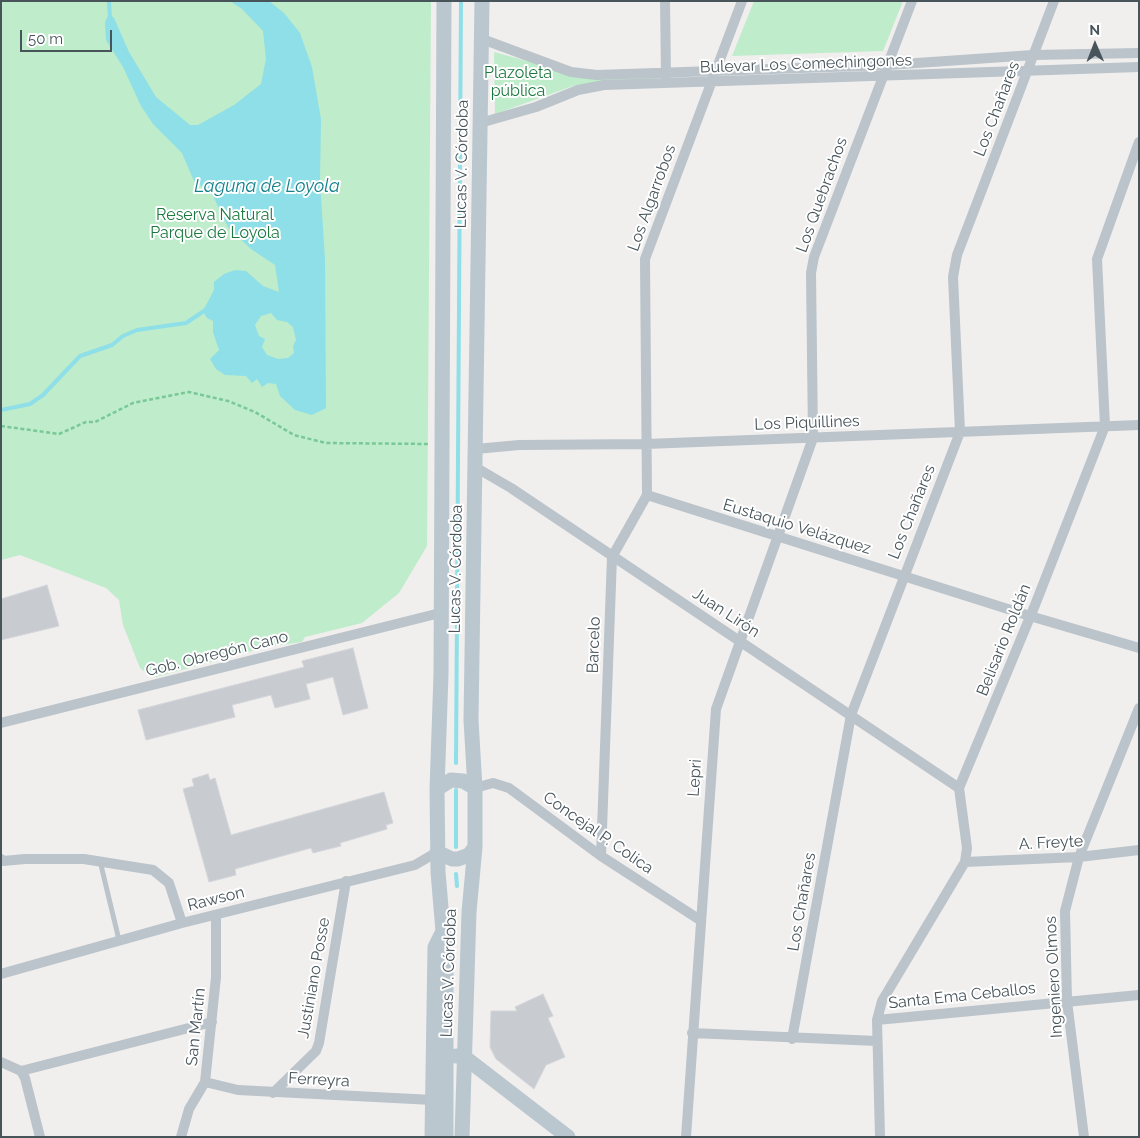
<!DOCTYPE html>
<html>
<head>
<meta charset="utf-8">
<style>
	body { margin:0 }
	#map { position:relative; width:1140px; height:1138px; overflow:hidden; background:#f1eeee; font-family:Raleway,sans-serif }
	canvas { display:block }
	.frame { position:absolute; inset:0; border:2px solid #47545a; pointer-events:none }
	.north { position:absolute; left:1070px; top:20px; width:50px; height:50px; -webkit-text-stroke:4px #fff; paint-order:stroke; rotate:359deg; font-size:14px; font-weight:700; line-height:20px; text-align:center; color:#47545a }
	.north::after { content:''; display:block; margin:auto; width:18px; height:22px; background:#47545a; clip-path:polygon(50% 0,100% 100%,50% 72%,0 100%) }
	.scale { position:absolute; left:20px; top:30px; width:92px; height:22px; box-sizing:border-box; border:2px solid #47545a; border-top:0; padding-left:6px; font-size:15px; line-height:18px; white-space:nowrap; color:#47545a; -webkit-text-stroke:4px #fff; paint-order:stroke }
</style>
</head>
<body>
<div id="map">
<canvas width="1140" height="1138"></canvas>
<div class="frame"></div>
<div class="north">N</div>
<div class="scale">50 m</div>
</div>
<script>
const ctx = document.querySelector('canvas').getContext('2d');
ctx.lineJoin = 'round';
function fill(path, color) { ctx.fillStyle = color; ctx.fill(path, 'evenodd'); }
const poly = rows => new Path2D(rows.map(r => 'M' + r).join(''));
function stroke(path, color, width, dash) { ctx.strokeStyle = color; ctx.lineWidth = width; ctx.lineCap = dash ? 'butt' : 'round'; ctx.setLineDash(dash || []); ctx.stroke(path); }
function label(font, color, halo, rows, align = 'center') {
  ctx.font = font + ' Raleway,sans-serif'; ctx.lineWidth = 4; ctx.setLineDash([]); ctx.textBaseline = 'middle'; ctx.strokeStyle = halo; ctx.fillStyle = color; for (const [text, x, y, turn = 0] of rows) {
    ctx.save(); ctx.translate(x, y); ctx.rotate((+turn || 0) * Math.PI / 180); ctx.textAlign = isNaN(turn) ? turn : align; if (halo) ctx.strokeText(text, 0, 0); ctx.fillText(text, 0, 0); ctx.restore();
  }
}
fill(poly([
	[1,1,431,1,427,546,399,593,362,623,305,637,302,642,267,647,156,677,150,676,140,668,123,625,119,600,106,588,20,555,1,560],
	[754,1,903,1,883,51,732,56],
	[494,52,534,63,661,79,573,86,495,114]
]), '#bfeccb');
fill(poly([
	[230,1,269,1,284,13,300,33,312,67,321,119,320,181,325,260,326,408,312,415,295,410,280,396,276,384,268,383,262,387,257,379,252,383,246,376,225,375,216,369,210,359,219,350,213,332,213,321,207,318,203,311,214,290,214,282,224,274,235,270,246,271,263,286,279,292,275,265,251,249,228,227,212,194,194,181,182,153,153,124,141,106,123,67,106,40,105,22,109,14,114,18,129,52,156,97,190,125,198,125,234,105,261,84,266,59,263,31,242,9],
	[271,313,277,320,287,322,293,327,296,340,293,346,294,353,288,358,278,359,267,355,262,347,265,339,259,336,255,325,261,316]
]), '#8edfe7');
stroke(poly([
	[109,1,110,19],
	[1,410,30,404,43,395,80,356,112,345,123,336,137,330,186,323,207,309],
	[456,763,461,1],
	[456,847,456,790],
	[456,874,457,886]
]), '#8edfe7', 4);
const building = poly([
	[47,585,59,626,1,640,1,599,47,585],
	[353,648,368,708,343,715,333,677,306,684,310,699,275,708,271,695,232,705,235,717,146,740,138,710,304,667,302,661,353,648],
	[208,774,210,780,215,778,231,835,384,792,393,823,386,825,387,829,340,843,341,846,313,853,311,848,235,869,236,875,209,882,183,789,194,786,192,779,208,774],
	[543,994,553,1016,548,1018,565,1057,546,1065,534,1089,496,1059,490,1047,491,1011,517,1011,515,1007,543,994]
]);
fill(building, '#c8ccd1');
stroke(building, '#d2d5d9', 1);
stroke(poly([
	[1,426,59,434,86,422,95,422,133,403,189,392,228,401,255,412,294,435,326,443,430,444]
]), '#79c897', 2.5, [4, 2.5]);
stroke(poly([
	[100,861,119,940]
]), '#bac4ca', 5);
stroke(poly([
	[665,1,666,78],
	[483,33,482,39,571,72,597,75,888,65,1033,55,1139,53],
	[480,123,536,107,578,90,604,85,1139,67],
	[476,449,519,445,646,444,1139,425],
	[475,467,511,488,959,788],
	[647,495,1030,616,1139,648],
	[1,723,440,613],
	[475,788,493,783,509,788,601,856,700,920],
	[601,856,612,557,647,495,645,259,742,1],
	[1,859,3,861,25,859,84,859,153,870,169,883,182,923],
	[965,862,1079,857,1139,850],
	[1,974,182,923,415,865,437,852],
	[877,1020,1139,995],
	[692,1033,877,1041],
	[792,1039,851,715,960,432,953,277,957,255,1054,1],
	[1,1062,21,1071,25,1078,40,1137],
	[21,1071,212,1022],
	[205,1082,238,1090,433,1100],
	[273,1093,316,1051,319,1043,346,881],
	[181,1137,189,1109,205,1082,216,977,216,915],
	[686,1137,716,709,813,438,811,273,814,257,912,1],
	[880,1137,877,1020,882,1001,965,862,967,848,959,788,1035,605,1105,426,1097,259,1139,142],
	[1084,1137,1067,1001,1065,911,1079,857,1139,708]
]), '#bac4ca', 10);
stroke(poly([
	[444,1,441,675,437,789,438,872,443,931,446,947,446,1137],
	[437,789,451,780,463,781,475,788],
	[437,852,452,859,458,859,469,855,475,847],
	[456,1056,463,1056,568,1137],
	[432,1137,435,947,443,931],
	[462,1137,469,912,475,847,475,788,471,720,482,1]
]), '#bbc7cf', 15);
label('16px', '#47545a', '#fff', [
	["Bulevar Los Comechingones",806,64,-2],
	["Los Chañares",997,109,-69],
	["Lucas V. Córdoba",462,164,-89],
	["Los Quebrachos",822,195,-70],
	["Los Algarrobos",652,198,-70],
	["Los Piquillines",807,423,-2],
	["Los Chañares",912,512,-68],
	["Eustaquio Velázquez",797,527,17],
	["Lucas V. Córdoba",456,569,-89],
	["Juan Lirón",726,613,33],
	["Belisario Roldán",1004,640,-68],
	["Barcelo",594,645,-88],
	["Gob. Obregón Cano",217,654,-14],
	["Lepri",695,778,-86],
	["Concejal P. Colica",598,833,35],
	["A. Freyte",1051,843,-3],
	["Rawson",216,899,-14],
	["Los Chañares",802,902,-80],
	["Lucas V. Córdoba",449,973,-88],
	["Ingeniero Olmos",1054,977,-93],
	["Justiniano Posse",314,978,-80],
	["Santa Ema Ceballos",962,996,-6],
	["San Martín",196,1027,-84],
	["Ferreyra",319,1080,3]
]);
label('16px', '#1c783f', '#fff', [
	["Plazoleta",518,73],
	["pública",518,91],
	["Reserva Natural",215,215],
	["Parque de Loyola",215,233]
]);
label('italic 18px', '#14808b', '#fff', [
	["Laguna de Loyola",267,187]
]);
</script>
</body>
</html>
